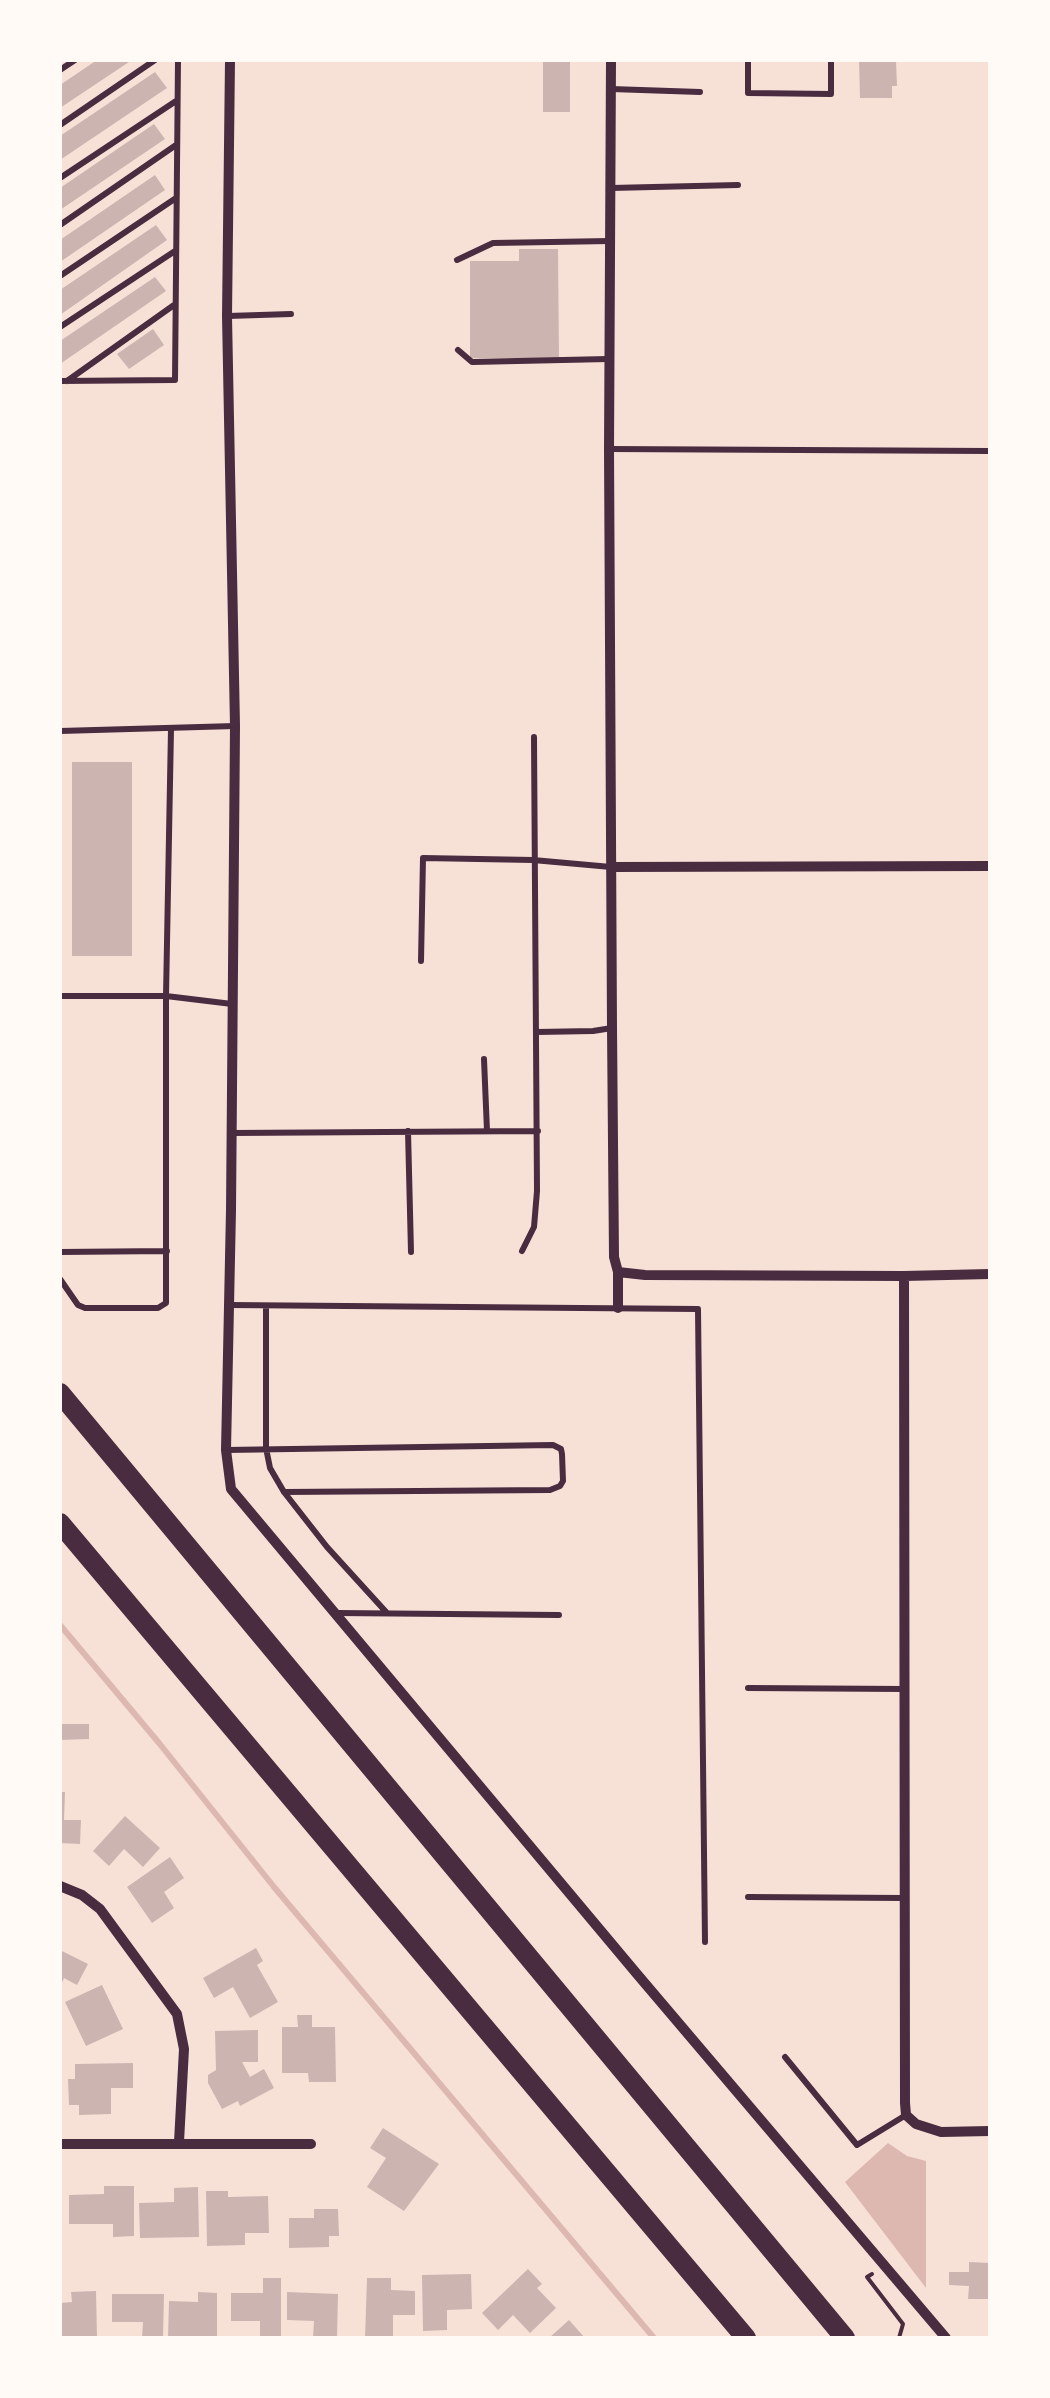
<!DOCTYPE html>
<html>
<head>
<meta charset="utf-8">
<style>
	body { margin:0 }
	#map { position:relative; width:1050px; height:2398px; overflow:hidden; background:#f7e1d7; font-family:Barlow,sans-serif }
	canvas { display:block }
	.frame { position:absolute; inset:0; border:62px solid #fffaf5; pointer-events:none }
</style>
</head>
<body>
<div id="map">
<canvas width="1050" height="2398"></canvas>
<div class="frame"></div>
</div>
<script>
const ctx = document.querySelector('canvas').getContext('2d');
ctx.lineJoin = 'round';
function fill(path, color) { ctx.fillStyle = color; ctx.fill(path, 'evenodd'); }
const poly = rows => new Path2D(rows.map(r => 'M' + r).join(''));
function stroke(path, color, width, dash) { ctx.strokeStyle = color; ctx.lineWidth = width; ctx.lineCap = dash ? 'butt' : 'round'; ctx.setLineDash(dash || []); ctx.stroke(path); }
fill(poly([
	[888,2143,907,2156,926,2161,926,2288,845,2182]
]), '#dcb8b0');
stroke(poly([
	[60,1625,159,1743,274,1887,654,2338]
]), '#dcb8b0', 6);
fill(poly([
	[97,60,132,60,60,108,60,85],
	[543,60,570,60,570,112,543,112],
	[859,60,896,60,897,86,892,86,892,98,860,98],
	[155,72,167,88,60,160,60,136],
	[154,124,165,139,60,210,60,188],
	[155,175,165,190,60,262,60,240],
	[156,225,167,240,60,315,60,290],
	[519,249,558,249,559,358,470,358,470,261,519,261],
	[155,277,166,291,60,364,60,341],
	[153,329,164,345,129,369,117,354],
	[72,762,132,762,132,956,72,956],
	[60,1724,89,1724,89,1739,60,1740],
	[60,1792,65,1792,64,1820,81,1820,80,1844,60,1843],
	[125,1816,160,1848,143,1867,124,1849,109,1866,93,1851],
	[170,1857,184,1878,164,1892,174,1908,152,1923,127,1887],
	[256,1948,263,1961,257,1965,278,2002,250,2018,233,1987,214,1998,203,1978],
	[60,1950,88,1964,77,1985,64,1978,60,1987],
	[102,1985,123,2029,86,2046,65,2002],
	[297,2015,312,2015,312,2027,335,2027,336,2082,309,2082,308,2073,282,2073,282,2027,298,2027],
	[258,2030,258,2062,242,2062,250,2077,264,2069,274,2088,240,2106,238,2101,222,2109,208,2083,208,2075,216,2070,215,2031],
	[133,2063,133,2088,111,2088,111,2114,79,2115,79,2105,69,2105,68,2079,75,2079,75,2064],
	[383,2128,439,2164,404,2211,367,2187,386,2158,370,2148],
	[104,2186,134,2186,134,2236,113,2237,113,2224,69,2224,69,2195,104,2194],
	[198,2187,199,2237,140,2238,139,2203,174,2202,174,2188],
	[206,2191,228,2191,228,2197,268,2196,269,2233,245,2233,245,2245,207,2246],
	[314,2209,338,2209,339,2236,329,2236,329,2247,289,2248,289,2218,314,2218],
	[969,2262,990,2263,990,2299,968,2299,969,2286,949,2285,949,2272,969,2272],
	[528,2269,542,2284,537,2288,556,2308,530,2333,513,2315,498,2330,482,2313],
	[471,2274,472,2309,447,2310,447,2330,423,2331,422,2275],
	[263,2278,281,2278,281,2338,260,2338,260,2321,231,2321,231,2293,263,2293],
	[367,2278,391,2278,391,2290,415,2291,415,2315,393,2315,393,2338,365,2338],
	[96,2291,97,2338,60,2338,60,2303,72,2302,71,2292],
	[198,2292,217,2293,217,2338,168,2338,169,2301,198,2302],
	[287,2292,338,2294,337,2338,313,2338,314,2321,287,2320],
	[112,2294,164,2294,163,2338,142,2338,143,2322,112,2322],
	[569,2320,585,2338,549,2338]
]), '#ccb4b1');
stroke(poly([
	[872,2274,867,2277,903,2324,899,2338]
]), '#4a2c40', 4);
stroke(poly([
	[748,60,748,93,831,94,831,60],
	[60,70,75,60],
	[611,89,700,92],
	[60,125,155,60],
	[60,178,176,101],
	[611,188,738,185],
	[60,225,176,145],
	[457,260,493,243,610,241],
	[60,276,176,198],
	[228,316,291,314],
	[60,327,175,251],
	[458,350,472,362,608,359],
	[60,381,175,380,178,60],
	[67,381,174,305],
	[609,449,990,451],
	[60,731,235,726],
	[421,961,423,858,533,860,611,867],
	[60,996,166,996,232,1004],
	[537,1032,593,1031,612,1028],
	[484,1059,487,1131],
	[408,1131,411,1252],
	[232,1133,538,1131],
	[522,1251,534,1227,537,1191,534,737],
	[60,1252,167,1251],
	[60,1279,78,1305,85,1308,158,1308,166,1303,166,996,171,729],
	[229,1305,698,1309,705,1942],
	[266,1306,266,1448,270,1468,284,1492,327,1547,387,1613],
	[226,1450,553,1445,561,1449,562,1454,563,1481,560,1486,550,1490,284,1492],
	[337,1613,559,1615],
	[748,1688,904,1689],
	[748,1897,904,1898],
	[785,2057,857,2145,906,2115]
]), '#4a2c40', 6);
stroke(poly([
	[230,60,227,316,235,726,231,1210,226,1450,231,1489,637,1974,946,2338],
	[611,60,609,449,612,1028,614,1257,618,1272,618,1308],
	[611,867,990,866],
	[618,1272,645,1275,904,1276,990,1274],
	[904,1276,905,2103,906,2115,916,2124,941,2132,990,2131],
	[60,1886,82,1895,100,1909,177,2014,184,2049,179,2142],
	[60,2144,311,2144]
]), '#4a2c40', 10);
stroke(poly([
	[60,1393,845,2338],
	[60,1523,746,2338]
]), '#4a2c40', 20);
</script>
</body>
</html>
